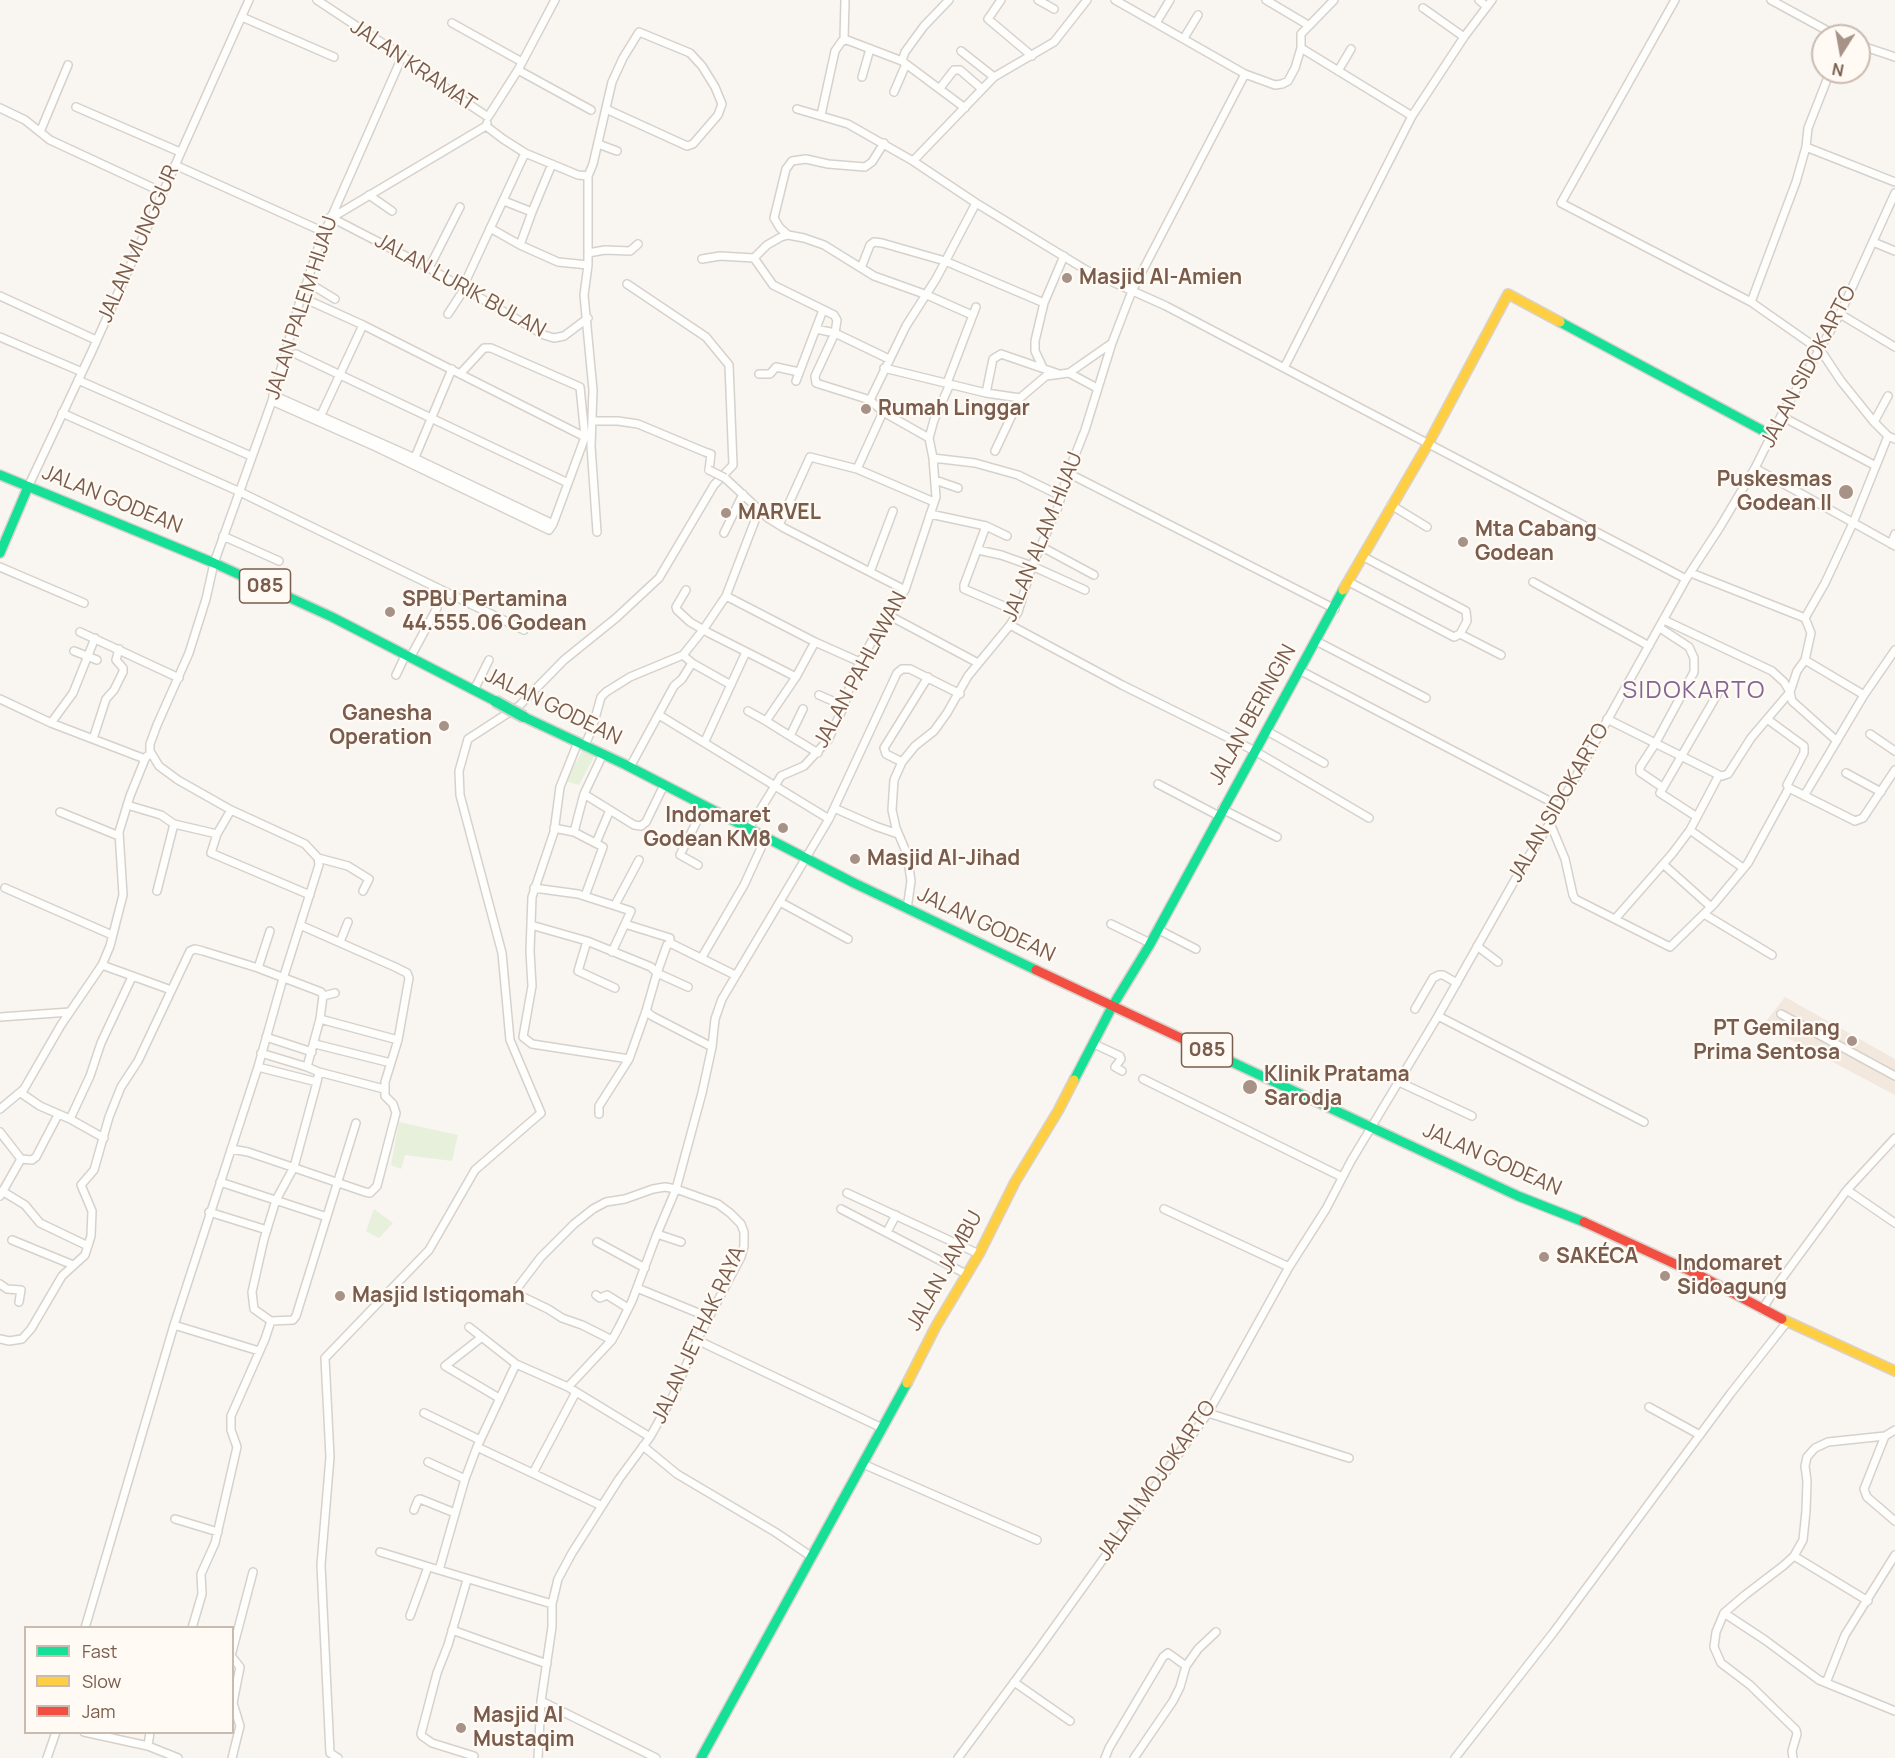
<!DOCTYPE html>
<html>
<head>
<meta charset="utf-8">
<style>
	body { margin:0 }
	#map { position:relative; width:1895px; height:1758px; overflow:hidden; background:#f9f5f0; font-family:Manrope,sans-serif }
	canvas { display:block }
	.legend { position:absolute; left:24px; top:1626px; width:210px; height:108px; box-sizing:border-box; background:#fffaf3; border:2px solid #cabbb1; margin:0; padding:8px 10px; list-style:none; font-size:18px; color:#7a5c4d }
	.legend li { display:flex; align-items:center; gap:12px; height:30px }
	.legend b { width:30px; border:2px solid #cabbb1 }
	.north { position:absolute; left:1811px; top:24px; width:60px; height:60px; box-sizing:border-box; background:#fffaf3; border:2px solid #cabbb1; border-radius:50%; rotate:191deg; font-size:16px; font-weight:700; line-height:24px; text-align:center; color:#7a5c4d }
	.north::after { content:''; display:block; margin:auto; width:21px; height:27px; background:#a69286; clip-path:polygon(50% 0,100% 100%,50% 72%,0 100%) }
</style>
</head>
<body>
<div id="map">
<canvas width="1895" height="1758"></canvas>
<ul class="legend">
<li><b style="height:8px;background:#16e098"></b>Fast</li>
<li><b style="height:8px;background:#ffcf43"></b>Slow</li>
<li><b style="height:8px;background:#f24e42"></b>Jam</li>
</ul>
<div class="north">N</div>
</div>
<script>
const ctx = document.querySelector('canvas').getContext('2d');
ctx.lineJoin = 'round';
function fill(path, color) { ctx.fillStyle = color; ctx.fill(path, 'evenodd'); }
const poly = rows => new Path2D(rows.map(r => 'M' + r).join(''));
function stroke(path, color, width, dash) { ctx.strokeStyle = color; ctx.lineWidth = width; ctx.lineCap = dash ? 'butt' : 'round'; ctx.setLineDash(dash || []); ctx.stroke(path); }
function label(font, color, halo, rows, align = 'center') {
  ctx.font = font + ' Manrope,sans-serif'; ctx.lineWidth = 4.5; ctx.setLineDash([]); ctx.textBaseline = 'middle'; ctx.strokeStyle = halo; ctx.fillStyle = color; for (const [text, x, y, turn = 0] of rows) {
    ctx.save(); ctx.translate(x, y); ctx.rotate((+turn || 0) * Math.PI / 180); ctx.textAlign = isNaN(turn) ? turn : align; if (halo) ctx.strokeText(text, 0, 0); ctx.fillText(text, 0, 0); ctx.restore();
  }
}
fill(poly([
	[1785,997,1895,1059,1895,1095,1763,1025]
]), '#f2e8de');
fill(poly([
	[583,750,595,755,579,785,565,781],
	[399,1122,458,1135,452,1161,405,1155,401,1169,391,1165],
	[374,1209,393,1223,379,1238,366,1231]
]), '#e7f0db');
const street = poly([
	[317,0,420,68,455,95,488,117,518,70,555,0],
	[1001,0,988,19,1032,56],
	[1038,0,1054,9],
	[1115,0,1245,74],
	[1266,0,1308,25],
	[1479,0,1487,7],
	[1675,0,1561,203,1751,302,1821,351,1841,381,1874,422,1888,436,1895,439],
	[1771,0,1837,36],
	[1423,8,1464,37],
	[242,17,334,57],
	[452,23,522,62],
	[1156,23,1170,0],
	[1184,38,1198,15],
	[844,40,845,0],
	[1859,45,1895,57],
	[1301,48,1301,34,1334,0],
	[961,51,994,77],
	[902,61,905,52,924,26,949,0],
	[518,70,591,110],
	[1338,71,1351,49],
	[862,77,870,49],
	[940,88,954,70,960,70,982,89],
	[894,92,906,64],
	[76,107,180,152],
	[0,108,25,120,50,140,162,192],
	[797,109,848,124,913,161,976,203,1086,270,1166,306,1686,579],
	[821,115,835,51,842,41,847,40,902,61,965,108],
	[487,123,486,126,503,139,525,153,578,175,588,176],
	[40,132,68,65],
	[598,144,617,151],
	[1806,147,1895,182],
	[913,161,994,77,1054,42,1087,0],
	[175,165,324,232],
	[369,195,392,211],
	[504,201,532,212,552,164],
	[330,217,429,268,544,335,554,338,564,336,588,318],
	[333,217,486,126],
	[490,228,520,245,558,262,588,265],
	[788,235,780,228,774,218,786,169,792,161,806,159,828,164,865,167,872,162,884,143],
	[1873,242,1895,251],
	[520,245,532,212],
	[588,253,605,250,630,251,638,244],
	[754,258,767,245,781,237,788,235,804,238,824,245,874,276,927,295,972,315],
	[702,259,720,256,754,258,773,285,834,315,837,320,835,333,889,359],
	[429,268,460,207],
	[861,268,870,245,874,242,882,243,945,261,1044,303],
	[307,282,335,299],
	[463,287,525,153],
	[0,296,96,340],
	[1751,302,1796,182,1806,147,1808,128,1830,72],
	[448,314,465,288],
	[1840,314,1895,347],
	[816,329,835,333,815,376,816,383,870,400,883,412,929,438],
	[0,337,82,372],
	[296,354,568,483],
	[884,368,986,393,1020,398,1046,376,1069,373,1112,343,1132,291,1245,74,1275,85,1282,84,1288,81,1295,68,1301,48,1412,116],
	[1043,368,1035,351,1035,341,1044,303,1064,256],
	[1284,368,1412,116,1464,37,1492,0],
	[1069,373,1097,388],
	[460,374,484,348,491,348,580,387,585,437],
	[759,374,770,374,776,367,799,372],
	[78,380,251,456],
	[796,381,823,310],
	[947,383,976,307],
	[986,393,993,359,1001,354,1059,374],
	[273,395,408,455,553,524],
	[870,400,906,326,936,279,976,203],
	[272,401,376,447,549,530,553,524,585,437,363,325,301,297],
	[62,413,238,491,524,630],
	[321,415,363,325],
	[1781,416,1876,466],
	[592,421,618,421,638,424,705,452,711,454,709,470],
	[1874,422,1888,396],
	[995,451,1020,398],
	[933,458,975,463,1018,475,1061,496],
	[413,462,452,369],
	[1755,468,1895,546],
	[857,469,883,412],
	[1068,473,1335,609],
	[725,478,768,518,784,528,905,590],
	[935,480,958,488],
	[28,487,92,351,249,0],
	[1391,505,1427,527],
	[930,514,986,526,1007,536],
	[779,525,810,457,857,469,934,502],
	[986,526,964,585,964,589,1018,612],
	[597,532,591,446,593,390,584,295,588,265,588,176,593,164,612,82,623,58,639,32,690,53,702,66,715,87,722,104,718,115,693,144,687,146,606,109],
	[724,533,743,494],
	[223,536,279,561],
	[1891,544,1895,534],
	[1042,547,1094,575],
	[978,550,1001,555,1032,566,1085,590],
	[0,567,84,603],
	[870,572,893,511],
	[1691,573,1805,618],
	[1349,582,1454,637,1460,634,1467,621,1466,611,1362,556],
	[1533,582,1649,646],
	[686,590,676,607,677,610,690,622,709,633,796,677],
	[726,596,815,642,860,662],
	[890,616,978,663],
	[1664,620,1772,671,1784,682,1790,692,1792,701,1837,741],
	[1010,625,1122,685,1255,751,1369,818],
	[1660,628,1689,647,1694,658,1694,672,1655,744,1640,767,1640,772,1662,787],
	[80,632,179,678],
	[1460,634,1501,655],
	[1316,641,1426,698],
	[74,651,97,660],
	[683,655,692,663,731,685],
	[411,656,437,608],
	[1805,660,1864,695],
	[1301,671,1559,806],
	[396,675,406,654],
	[474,690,489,660],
	[819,695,844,706],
	[0,699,51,723,145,759,147,756],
	[803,709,790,736,818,753],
	[748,711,766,721,796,677,815,642],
	[659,715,829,819],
	[1607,719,1719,775,1722,776,1728,774,1751,738,1790,692,1797,671,1805,660,1811,633,1805,618,1825,583,1853,523,1888,436],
	[1767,719,1804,746,1804,753,1787,785,1789,788,1855,821,1863,818,1895,770],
	[766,721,790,736],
	[51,723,73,693,95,638],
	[1267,731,1324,763],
	[1870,734,1895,751],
	[93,739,106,699,114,690,123,672,123,668,116,660,119,649],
	[705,741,746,652],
	[578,742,560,787,554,832,532,897,530,951,532,986,523,1037,532,1044,629,1059],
	[585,745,592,729,601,697,606,692,630,677,683,655,703,630,726,596,759,510],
	[902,762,886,754,884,748,928,677],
	[630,767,674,686,682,679,692,663],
	[1846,773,1881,792],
	[1719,775,1690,830,1743,868],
	[1158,784,1219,816],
	[584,794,634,825,641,826,646,822,664,785],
	[1804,796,1864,695,1895,650],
	[127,805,161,815,174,824,157,891],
	[834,808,875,826,898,834],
	[1222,809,1277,837],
	[231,810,217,834,211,853,310,895],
	[60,812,119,836],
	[1697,817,1660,793,1718,693],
	[1550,823,1565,859,1573,895,1575,899,1670,947,1714,904,1748,863,1789,788],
	[174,824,217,834],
	[554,828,574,832,603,847,585,896],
	[749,828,781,776,804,766,828,740,844,706,853,676,873,639,905,590,936,497,933,458,929,438,934,420,950,384],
	[574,832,584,794,603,754],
	[596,843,610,810],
	[318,858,348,866,369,879,363,891],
	[1663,864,1711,907],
	[698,865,680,855,705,805],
	[5,888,112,935],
	[534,888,578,894,631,911,612,952],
	[780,902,848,939],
	[615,905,639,860],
	[907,909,911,881,907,854,896,828,892,810,894,780,902,762,915,746,934,731,947,713,968,676,1010,625,1018,612,1032,566,1058,507,1068,473,1085,430,1112,343],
	[1704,914,1772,955],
	[1615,919,1672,854,1690,830],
	[625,924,670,938,670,943],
	[1111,924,1150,943],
	[531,925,587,941,651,967,657,973,688,987],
	[1157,929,1196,949],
	[587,941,578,971,615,988],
	[340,942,348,922],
	[1477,946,1498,962],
	[702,957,744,885,766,837],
	[102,965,171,990],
	[258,968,270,931],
	[323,996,335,993],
	[1415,1009,1433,978,1439,975,1443,975,1457,983],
	[1781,1014,1895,1076],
	[1438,1016,1644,1122],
	[0,1017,70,1012],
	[266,1037,312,1052],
	[315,1044,391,1063],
	[1094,1044,1120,1056,1121,1059,1115,1067,1122,1071],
	[712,1047,652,1016,646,1011,657,973,667,945,670,943,735,975],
	[261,1053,307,1067],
	[258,1067,317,1082,294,1167,276,1200,264,1239,252,1292,254,1309,271,1321],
	[319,1072,384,1089],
	[1143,1079,1342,1177],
	[317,1082,319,1072,307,1067,320,1019],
	[1399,1082,1472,1116],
	[21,1093,40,1106,70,1119,104,1138],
	[0,1109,24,1089,61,1025,102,965,110,946,123,895,119,832,130,796,145,759],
	[599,1114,599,1106,629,1059,646,1011],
	[70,1119,90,1076,101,1043,132,977],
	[0,1132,21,1159,0,1196],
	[231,1149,248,1152,365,1192,370,1193,377,1186,396,1113,393,1104,385,1096,385,1082,398,1040,409,978,407,973,395,967,300,925],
	[21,1159,32,1160,36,1157,58,1115],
	[220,1182,327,1217],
	[1847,1190,1895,1223],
	[2,1191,25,1205,40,1223,88,1246],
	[847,1193,979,1254],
	[841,1209,966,1274],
	[1164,1209,1289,1267],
	[209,1212,267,1230],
	[887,1232,896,1215],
	[657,1234,681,1242],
	[12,1240,73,1265],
	[597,1242,645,1268],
	[0,1284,7,1289,21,1290,19,1302],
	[637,1288,708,1317],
	[596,1295,600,1298,607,1295,628,1308],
	[1762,1310,1780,1281,1847,1190,1895,1138],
	[174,1325,259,1351],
	[469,1327,516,1364,568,1387,650,1437],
	[482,1337,445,1366,499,1398],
	[0,1339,9,1341,22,1339,31,1329,62,1276,85,1255,91,1236,92,1211,81,1185,94,1170,109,1117,121,1087,138,1061,190,951,195,949,203,951,258,968,321,992,323,996,320,1019,398,1040],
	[697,1340,882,1428],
	[516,1364,477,1447,465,1479,439,1570,552,1604],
	[568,1387,612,1340,619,1327,632,1301,657,1234,676,1189,665,1187,653,1189,625,1199,606,1202,593,1209,574,1224,541,1257,515,1291,523,1297,548,1309,562,1318,582,1325,612,1340],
	[1649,1407,1700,1435],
	[424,1413,480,1440],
	[1208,1413,1349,1458],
	[1885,1436,1864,1489,1867,1497,1895,1521],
	[643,1446,677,1474,775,1532,812,1557],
	[477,1447,602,1506],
	[428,1462,465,1479],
	[863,1464,1037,1540],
	[533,1473,576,1392],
	[414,1510,418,1500,420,1499,455,1513],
	[175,1519,218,1532],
	[380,1552,439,1570],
	[1794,1556,1868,1601],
	[467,1580,448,1645,437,1673,421,1734,422,1736,432,1743,474,1756],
	[1724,1613,1765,1640,1819,1680,1895,1711],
	[410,1616,428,1567],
	[85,1628,174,1325,258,1067,282,982,319,865,318,858,305,844,231,810,178,780,159,766,150,751,150,744,157,725,189,653,206,599,214,563,272,401,301,297,307,282,319,245,402,57],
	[192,1628,202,1594,201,1574,215,1543,237,1447,231,1430,231,1416,265,1339,271,1321,293,1320,296,1316,356,1123],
	[452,1630,547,1664],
	[232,1652,253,1572],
	[1014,1682,1070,1721],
	[1826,1683,1845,1635,1895,1555],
	[541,1701,656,1758],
	[84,1732,148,1746,178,1758],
	[148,1746,150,1732],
	[47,1758,56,1732],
	[232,1758,240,1726,233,1703,240,1667,232,1657],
	[338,1758,330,1753,321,1565,330,1457,325,1358,429,1250,475,1170,541,1113,510,1040,502,953,460,795,459,771,468,739,519,706,564,660,616,618,659,578,714,485,733,465,729,365,706,337,627,284],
	[538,1758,541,1701,552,1627,552,1604,558,1579,572,1553,619,1479,650,1437,673,1396,697,1340,741,1257,744,1246,744,1232,741,1224,730,1213,718,1204,676,1189,702,1093,712,1047,715,1019,722,999,829,819,897,673,902,669,910,669,960,694],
	[958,1758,1038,1650,1208,1413,1289,1267,1326,1209,1351,1161,1438,1016,1525,862,1550,823,1686,579,1720,527,1755,468,1781,416,1840,314,1895,193],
	[1105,1758,1109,1748,1163,1657,1168,1653,1186,1666],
	[1134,1758,1173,1701,1180,1687,1186,1666,1198,1649,1216,1632],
	[1455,1758,1553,1633,1731,1393,1787,1322],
	[1793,1758,1792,1751,1797,1734,1796,1730,1750,1685,1721,1663,1714,1647,1716,1632,1724,1613,1745,1595,1783,1566,1794,1556,1803,1540,1806,1511,1807,1481,1805,1466,1807,1457,1815,1448,1828,1442,1885,1436,1895,1430]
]);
const fast = poly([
	[1560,322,1771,435],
	[0,475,214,563,332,617,495,701],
	[0,553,28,487],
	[524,717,624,764,854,883,1036,970],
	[1202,1048,1518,1196,1584,1222],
	[1074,1080,1113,1005,1149,946,1343,590],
	[701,1758,907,1383]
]);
const slow = poly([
	[1343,590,1428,444,1508,294,1560,322],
	[1782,1319,1895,1371],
	[907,1383,936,1326,979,1254,1015,1182,1058,1111,1074,1080]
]);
const jam = poly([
	[1036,970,1202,1048],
	[1584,1222,1699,1275,1782,1319]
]);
stroke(street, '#d7d1cb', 10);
stroke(fast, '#d9d2cb', 12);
stroke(slow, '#d9d2cb', 12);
stroke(jam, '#d9d2cb', 12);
stroke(street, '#fefefd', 7);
stroke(fast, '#16e098', 9);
stroke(slow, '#ffcf43', 9);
stroke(jam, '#f24e42', 9);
const streetBridge = poly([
	[709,470,725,478]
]);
const fastBridge = poly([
	[495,701,524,717]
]);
stroke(streetBridge, '#d7d1cb', 10, []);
stroke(fastBridge, '#dad1cc', 14, []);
stroke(streetBridge, '#fefefd', 7);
stroke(fastBridge, '#16e098', 10);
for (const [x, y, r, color] of [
	[1067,278,6,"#a69286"],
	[866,409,6,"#a69286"],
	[1846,492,8,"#a69286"],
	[726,513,6,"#a69286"],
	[1463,542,6,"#a69286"],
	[390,612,6,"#a69286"],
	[444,726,6,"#a69286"],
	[783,828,6,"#a69286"],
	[855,859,6,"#a69286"],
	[1852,1041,6,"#a69286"],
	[1250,1087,8,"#a69286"],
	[1544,1257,6,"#a69286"],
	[1665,1276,6,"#a69286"],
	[340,1296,6,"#a69286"],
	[461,1728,6,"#a69286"]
]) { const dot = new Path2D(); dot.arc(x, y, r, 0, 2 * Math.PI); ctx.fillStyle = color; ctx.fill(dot); stroke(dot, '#fffaf3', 2); }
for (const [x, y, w] of [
	[265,586,51],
	[1207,1050,51]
]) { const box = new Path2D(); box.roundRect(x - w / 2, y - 17, w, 34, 4.5); ctx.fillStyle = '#fffaf3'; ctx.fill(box); stroke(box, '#7a5c4d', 1.5); }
label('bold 20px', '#7a5c4d', null, [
	["085",265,586],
	["085",1207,1050]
]);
label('21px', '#7a5c4d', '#fffaf3', [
	["JALAN KRAMAT",413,66,34],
	["JALAN MUNGGUR",139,244,-66],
	["JALAN LURIK BULAN",460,286,29],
	["JALAN PALEM HIJAU",302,308,-72],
	["JALAN SIDOKARTO",1809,367,-62],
	["JALAN GODEAN",112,500,22],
	["JALAN ALAM HIJAU",1043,537,-68],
	["JALAN PAHLAWAN",861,670,-62],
	["JALAN GODEAN",553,707,26],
	["JALAN BERINGIN",1253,715,-61],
	["JALAN SIDOKARTO",1559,803,-60],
	["JALAN GODEAN",986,925,25],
	["JALAN GODEAN",1492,1160,24],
	["JALAN JAMBU",945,1271,-61],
	["JALAN JETHAK RAYA",699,1335,-65],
	["JALAN MOJOKARTO",1157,1481,-55]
]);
label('bold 21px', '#7a5c4d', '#fffaf3', [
	["Masjid Al-Amien",1079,278],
	["Rumah Linggar",878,409],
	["Puskesmas",1832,480,"right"],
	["Godean II",1832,504,"right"],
	["MARVEL",738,513],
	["Mta Cabang",1475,530],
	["Godean",1475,554],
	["SPBU Pertamina",402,600],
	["44.555.06 Godean",402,624],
	["Ganesha",432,714,"right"],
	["Operation",432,738,"right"],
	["Indomaret",771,816,"right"],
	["Godean KM8",771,840,"right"],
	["Masjid Al-Jihad",867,859],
	["PT Gemilang",1840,1029,"right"],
	["Prima Sentosa",1840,1053,"right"],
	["Klinik Pratama",1264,1075],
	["Sarodja",1264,1099],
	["SAKÉCA",1556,1257],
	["Indomaret",1677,1264],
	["Sidoagung",1677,1288],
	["Masjid Istiqomah",352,1296],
	["Masjid Al",473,1716],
	["Mustaqim",473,1740]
], 'left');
ctx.letterSpacing = '1.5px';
label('24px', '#846695', '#fffaf3', [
	["SIDOKARTO",1694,691]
]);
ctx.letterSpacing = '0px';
</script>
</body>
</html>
